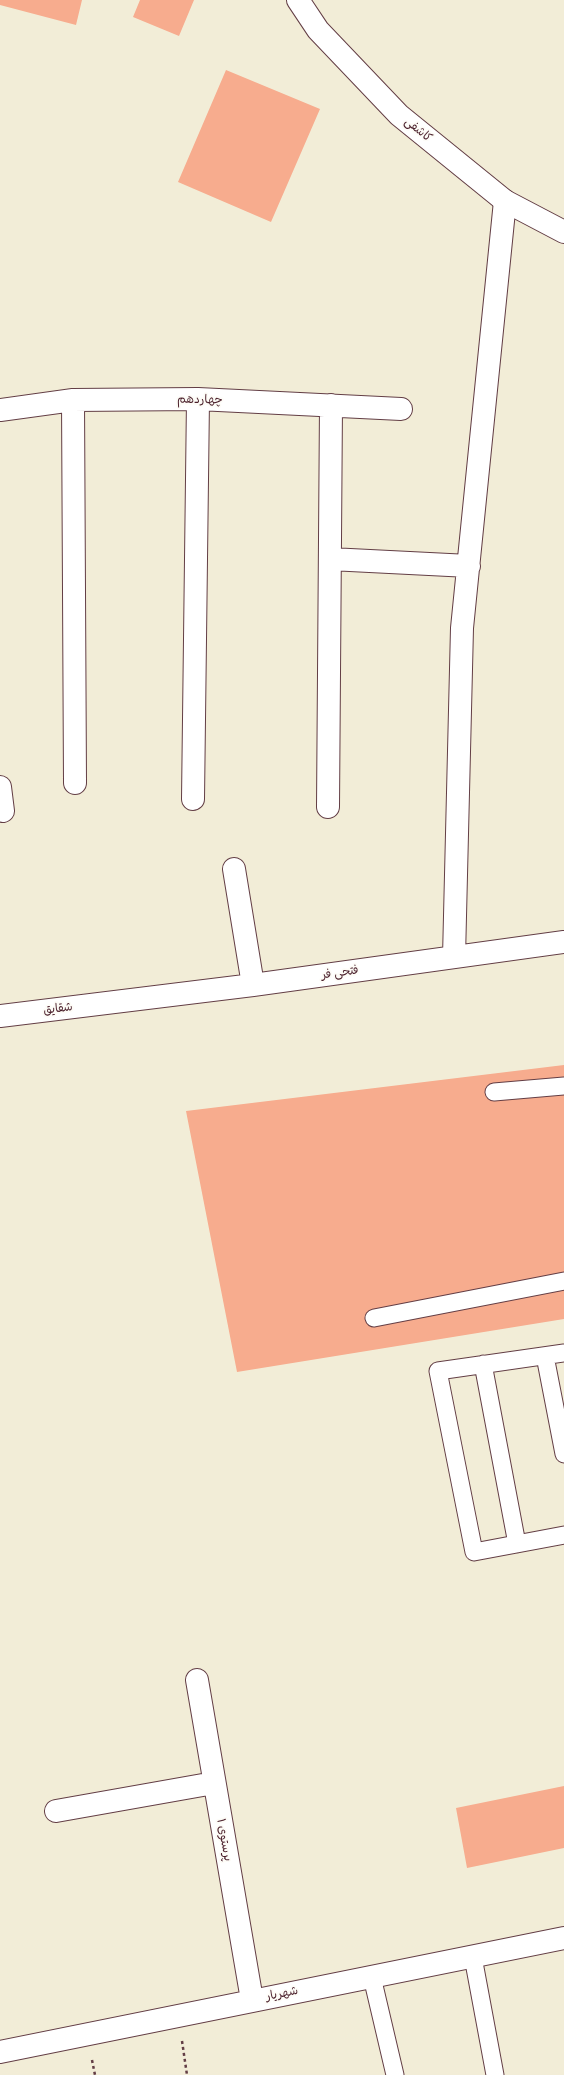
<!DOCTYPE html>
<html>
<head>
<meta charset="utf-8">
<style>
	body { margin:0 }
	canvas { display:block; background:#f2edd7 }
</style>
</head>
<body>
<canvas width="564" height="2075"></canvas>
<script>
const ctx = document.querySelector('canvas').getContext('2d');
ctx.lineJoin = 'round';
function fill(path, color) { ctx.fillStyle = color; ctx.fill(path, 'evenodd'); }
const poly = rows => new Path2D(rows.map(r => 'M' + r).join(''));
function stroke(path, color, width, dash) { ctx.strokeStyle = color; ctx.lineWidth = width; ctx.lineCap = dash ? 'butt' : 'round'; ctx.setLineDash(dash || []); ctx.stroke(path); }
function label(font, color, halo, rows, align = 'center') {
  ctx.font = font + ' Itim,"Playpen Sans Arabic",sans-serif'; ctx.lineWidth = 3.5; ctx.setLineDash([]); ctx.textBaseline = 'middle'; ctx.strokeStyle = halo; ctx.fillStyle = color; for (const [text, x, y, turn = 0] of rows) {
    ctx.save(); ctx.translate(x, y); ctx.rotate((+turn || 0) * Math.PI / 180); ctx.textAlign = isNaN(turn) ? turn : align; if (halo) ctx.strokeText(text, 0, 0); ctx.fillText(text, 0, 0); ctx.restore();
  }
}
fill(poly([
	[0,0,82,0,76,25,0,5],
	[140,0,194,0,179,36,133,17],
	[226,70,320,109,271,222,178,182],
	[564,1065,564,1319,237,1372,186,1111],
	[564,1786,564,1848,467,1868,456,1808]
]), '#f7ac8e');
const service = poly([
	[494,1092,564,1086],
	[374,1318,564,1281],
	[564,1353,438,1371,474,1552,564,1535],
	[545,1356,564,1454],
	[483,1364,517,1544],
	[473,1957,495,2075],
	[372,1977,395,2075]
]);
const minor = poly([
	[73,400,75,783],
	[0,410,73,400,198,399,401,409],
	[330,559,469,566],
	[0,787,3,811],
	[193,799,198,399],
	[328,807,331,405],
	[234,869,253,985],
	[454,957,462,628,505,201],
	[0,1016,253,985,564,942],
	[197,1680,252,2000],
	[56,1811,214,1783],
	[0,2052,564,1938]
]);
const tertiary = poly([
	[298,0,318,30,399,115,505,201,564,232]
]);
stroke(service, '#633e45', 19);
stroke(minor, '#633e45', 24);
stroke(tertiary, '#633e45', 24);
stroke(poly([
	[182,2041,187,2075],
	[92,2060,95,2075]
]), '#633e45', 2.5, [3, 3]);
stroke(service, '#fff', 17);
stroke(minor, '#fff', 22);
stroke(tertiary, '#fff', 22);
label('12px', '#4a1f2b', '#fdfcf7', [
	["کاشفی",418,130,39],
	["چهاردهم",200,400,1],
	["فتحی فر",340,973,-8],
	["شقایق",58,1009,-7],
	["پرستوی ۱",224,1840,80],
	["شهریار",282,1994,-11]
]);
</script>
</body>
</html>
